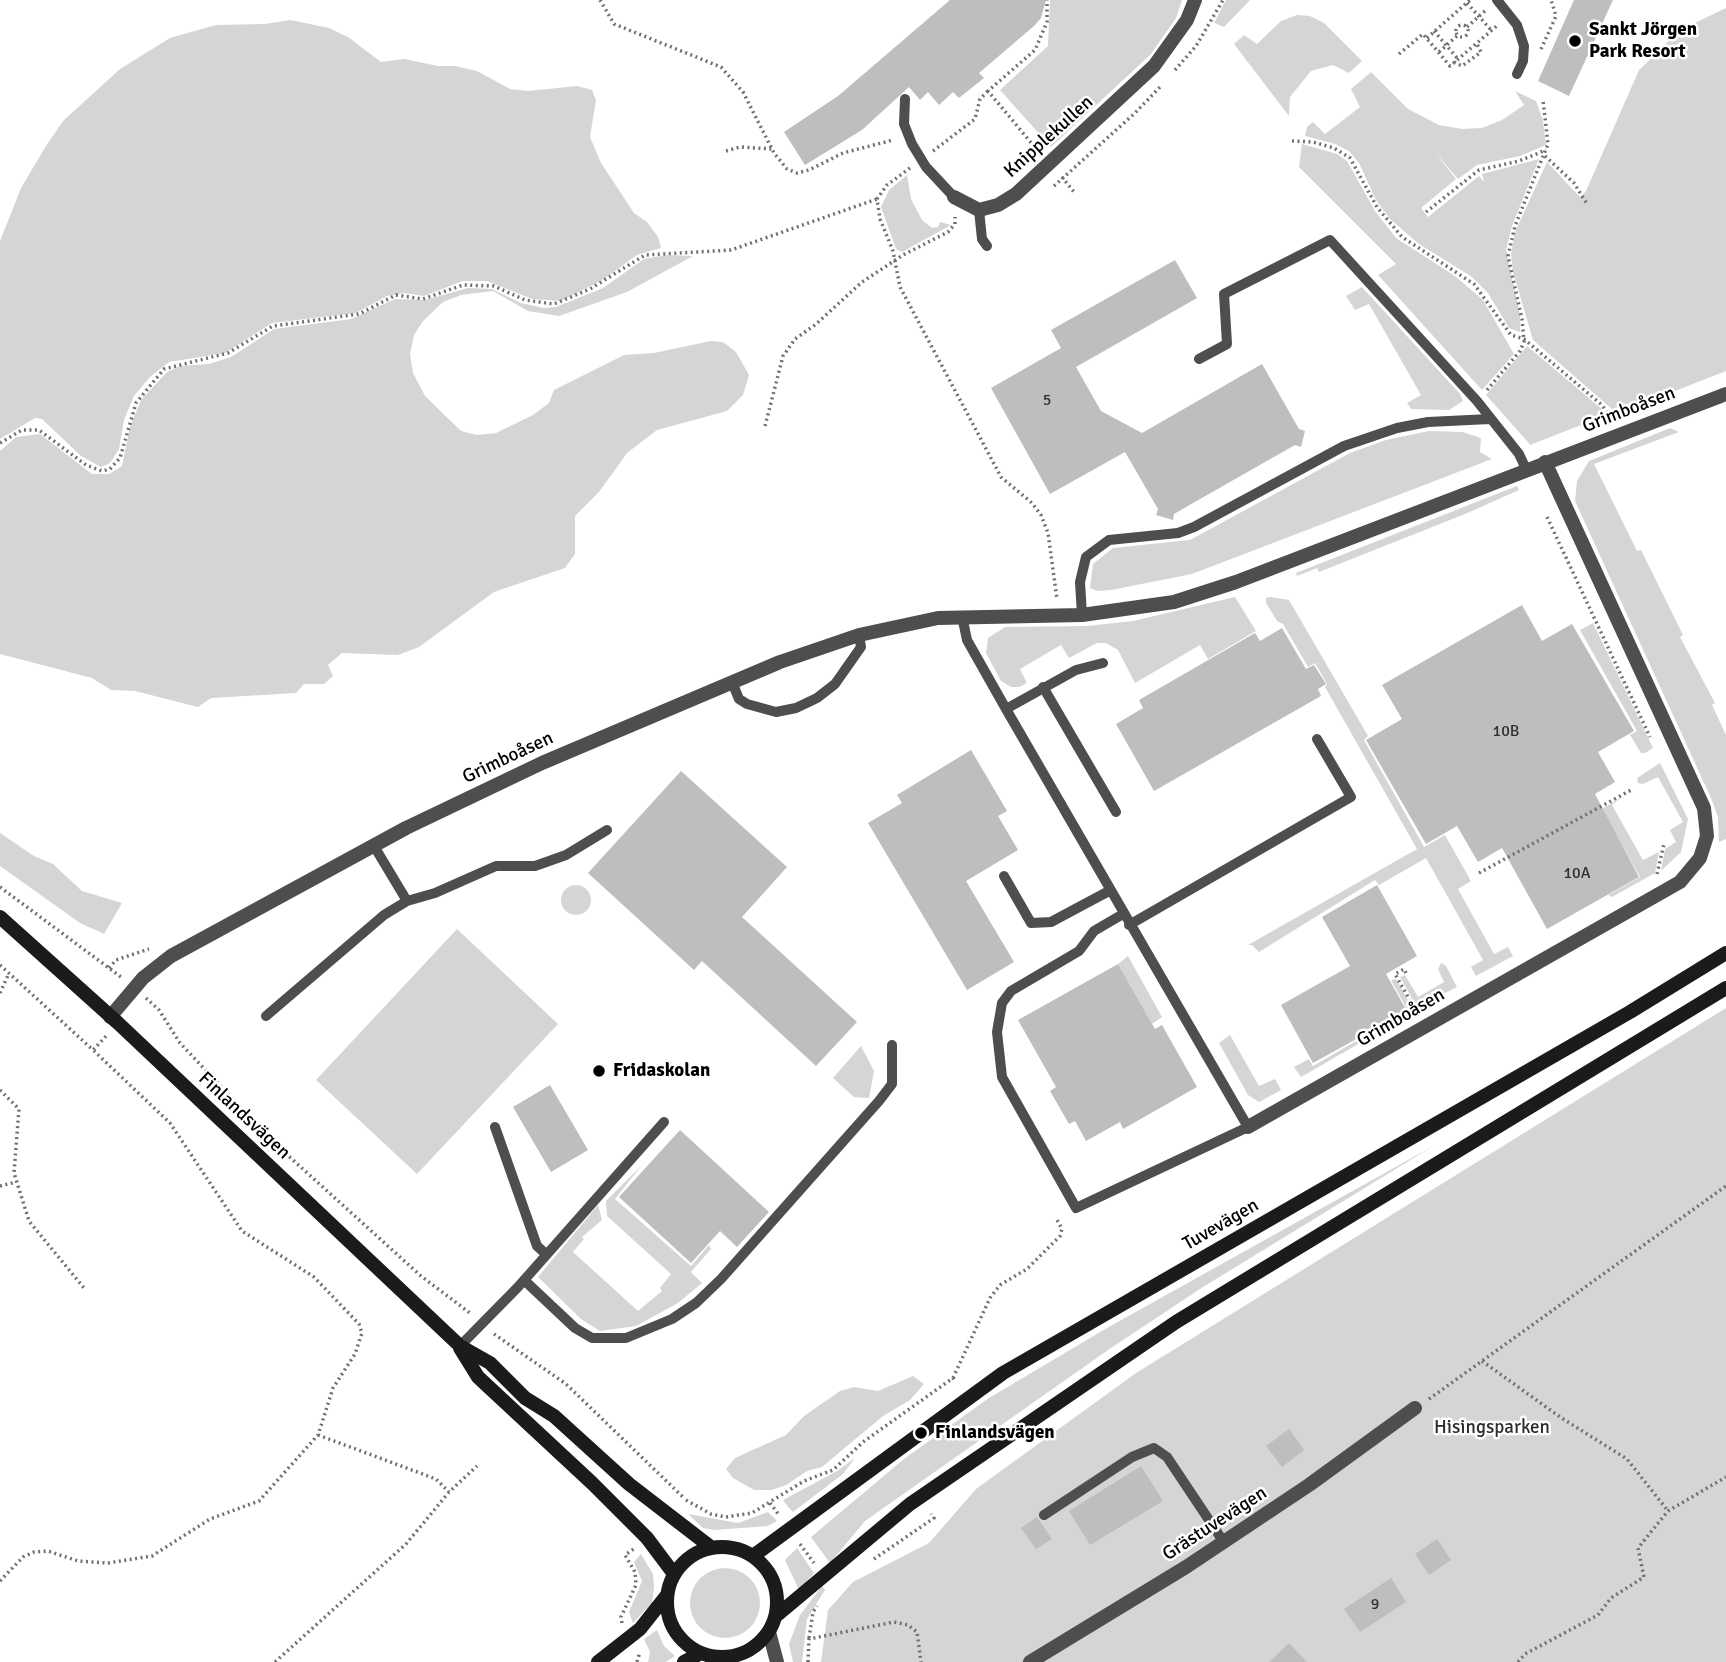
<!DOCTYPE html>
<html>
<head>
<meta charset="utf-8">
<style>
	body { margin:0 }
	canvas { display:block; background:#fff }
</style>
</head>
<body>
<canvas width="1726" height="1662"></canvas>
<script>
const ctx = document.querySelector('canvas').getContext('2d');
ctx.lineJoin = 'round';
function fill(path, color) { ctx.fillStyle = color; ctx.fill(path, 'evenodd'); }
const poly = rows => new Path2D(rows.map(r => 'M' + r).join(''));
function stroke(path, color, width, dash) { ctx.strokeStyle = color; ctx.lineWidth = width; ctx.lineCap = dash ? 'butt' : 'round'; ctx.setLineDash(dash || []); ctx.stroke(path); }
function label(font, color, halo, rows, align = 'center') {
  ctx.font = font + ' Signika,sans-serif'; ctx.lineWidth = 5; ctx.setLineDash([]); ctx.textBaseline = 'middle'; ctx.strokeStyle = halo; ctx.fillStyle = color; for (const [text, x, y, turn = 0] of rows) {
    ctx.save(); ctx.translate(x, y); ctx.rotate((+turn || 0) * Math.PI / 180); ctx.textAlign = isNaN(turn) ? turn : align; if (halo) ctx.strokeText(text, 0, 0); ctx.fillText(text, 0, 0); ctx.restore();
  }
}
fill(poly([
	[1050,0,1182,0,1176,18,1151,54,1051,147,1000,90,1048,46],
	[1226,0,1250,0,1224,27,1214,23],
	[1726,8,1726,371,1634,407,1613,410,1533,340,1513,272,1511,254,1515,232,1547,162,1580,197,1586,191,1639,70,1680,30],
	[1297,15,1310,16,1324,23,1362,61,1349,73,1333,65,1311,71,1290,97,1289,116,1234,44,1244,35,1257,44,1281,21],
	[290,20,329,28,348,37,381,62,404,59,438,66,455,66,477,71,510,89,528,91,577,86,592,90,596,100,590,137,601,163,634,213,647,222,658,237,661,248,637,255,604,279,561,301,532,299,487,281,463,281,424,296,404,293,387,296,356,313,272,323,225,353,169,362,150,377,134,396,124,420,119,449,110,463,101,467,81,456,42,419,35,418,0,439,0,241,21,188,46,146,63,121,120,69,170,38,216,25,265,24],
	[1371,72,1408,109,1439,125,1462,129,1482,128,1502,120,1524,105,1515,91,1536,101,1543,121,1546,145,1520,156,1477,165,1458,179,1435,152,1456,179,1421,208,1428,217,1479,176,1484,182,1482,174,1539,159,1512,226,1506,250,1520,315,1520,332,1509,328,1488,293,1472,277,1419,244,1390,219,1376,200,1359,163,1349,151,1335,144,1305,136,1307,127,1313,122,1325,134,1360,107,1351,89],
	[1302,144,1337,154,1347,161,1375,211,1396,238,1455,276,1483,300,1514,354,1482,390,1378,275,1396,264,1299,167],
	[907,175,911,199,922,220,932,228,938,227,940,222,951,225,902,252,896,249,881,207,889,190],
	[666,255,693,256,627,292,559,316,528,311,493,291,461,295,443,302,423,321,414,335,410,354,413,373,425,396,461,431,477,435,496,433,533,415,549,403,554,390,624,355,654,353,711,341,723,342,736,352,749,375,743,395,727,411,657,430,627,453,599,492,575,516,575,554,565,568,494,592,419,647,398,655,342,653,328,665,333,676,324,684,304,684,296,693,211,698,198,707,135,691,111,690,92,678,0,654,0,451,16,437,40,434,92,474,109,474,122,466,130,427,141,400,167,372,180,366,209,364,231,357,274,329,351,319,395,299,425,300,468,288,492,289,521,303,544,308,556,307,603,288,644,259],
	[1362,287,1460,394,1463,401,1449,410,1411,409,1407,403,1421,395,1369,304,1355,310,1346,296],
	[1527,346,1602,409,1604,416,1530,445,1527,441,1486,395],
	[1670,428,1679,432,1594,464,1637,551,1641,550,1683,635,1680,637,1715,703,1712,705,1726,735,1726,839,1719,842,1718,817,1711,798,1575,501,1577,481,1589,461],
	[1429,431,1462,432,1478,437,1481,439,1480,452,1492,459,1192,574,1111,590,1097,591,1090,588,1093,564,1113,548,1190,540,1350,453,1386,440],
	[1517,486,1519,490,1465,514,1319,572,1317,568,1297,576,1296,573],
	[1235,597,1256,631,1208,659,1200,645,1135,683,1118,650,1106,643,1097,643,1069,658,1061,645,1020,669,1027,683,1019,687,1011,687,1001,681,986,653,988,638,1005,627,1087,626,1133,621],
	[1271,597,1289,600,1368,736,1364,740,1424,847,1445,835,1471,881,1458,889,1494,954,1508,947,1513,956,1476,976,1471,967,1483,960,1426,858,1379,885,1375,880,1259,952,1252,945,1248,945,1417,849,1325,687,1327,684,1315,663,1308,667,1283,624,1277,621,1266,603,1266,598],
	[1593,623,1653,748,1645,753,1641,753,1630,735,1637,731,1580,630],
	[1660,763,1688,819,1681,852,1661,871,1665,849,1676,842,1670,830,1683,822,1658,777,1643,784,1638,783,1637,778],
	[1622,797,1612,805,1643,860,1659,852,1655,873,1612,897,1608,895,1640,877,1606,816,1574,825],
	[0,833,34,856,53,864,82,891,122,903,104,934,80,923,0,866],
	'561 900a15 15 0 1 1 30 0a15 15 0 1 1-30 0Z',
	[457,929,558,1024,417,1174,316,1080],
	[1128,956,1162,1017,1152,1024,1118,964],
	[1441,963,1446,966,1457,987,1417,1007,1400,977,1405,975,1418,997,1444,982,1438,969],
	[1396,979,1413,1009,1412,1013,1301,1077,1294,1067,1309,1059,1313,1066,1408,1011,1391,980],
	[1726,1008,1726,1662,821,1662,828,1610,853,1582,929,1543,976,1489,1136,1373],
	[1230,1035,1259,1086,1275,1079,1281,1090,1259,1102,1248,1095,1219,1043],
	[861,1046,874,1071,869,1098,854,1097,833,1078],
	[1435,1145,1203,1287,1108,1350,865,1521,830,1563,811,1537,904,1459,989,1398,1107,1328],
	[642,1165,615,1199,691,1266,709,1245,711,1249,691,1272,702,1283,678,1303,636,1326,600,1331,581,1319,538,1277,598,1205,602,1220,582,1237,584,1239,573,1252,638,1311,662,1291,660,1288,671,1274,607,1216,606,1201],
	[913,1376,924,1384,910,1400,883,1416,822,1467,807,1471,786,1485,772,1490,754,1490,733,1478,726,1469,735,1458,786,1435,804,1416,840,1391,854,1387,878,1391],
	[855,1458,843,1474,793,1512,788,1507,783,1500,837,1471],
	[768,1512,777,1521,768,1526,714,1530,703,1528,688,1514,738,1523],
	[797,1548,814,1573,799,1590,785,1560],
	[641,1554,653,1574,654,1587,652,1603,633,1623,629,1612,642,1581,634,1562],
	'690 1603a35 35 0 1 1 70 0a35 35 0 1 1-70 0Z',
	[822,1586,825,1590,807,1619,802,1662,793,1662,789,1644,800,1615],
	[657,1630,664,1646,675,1656,666,1662,648,1662,650,1652,644,1639]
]), '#d5d5d5');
fill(poly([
	[950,0,1046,0,1041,18,1034,26,979,73,984,78,959,98,953,92,939,105,928,92,920,100,909,87,862,130,805,165,784,132,838,96],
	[1574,0,1613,0,1569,96,1538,81],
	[1175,260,1197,298,1076,367,1101,411,1142,433,1262,364,1299,429,1305,431,1301,447,1295,445,1193,503,1174,514,1173,520,1156,515,1158,509,1125,452,1050,494,991,388,1061,348,1051,330],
	[1522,605,1542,641,1572,624,1634,731,1598,752,1615,782,1595,794,1639,877,1547,929,1502,848,1478,862,1457,826,1426,844,1366,740,1402,719,1382,685],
	[1282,628,1306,669,1314,665,1326,684,1318,689,1321,696,1154,791,1116,724,1143,708,1139,700,1255,633,1260,641],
	[971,750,1007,811,998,816,1018,850,966,881,1014,962,967,990,868,823,902,803,897,795],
	[681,771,787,867,742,917,857,1022,816,1066,702,961,694,970,588,873],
	[1377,885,1417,956,1386,974,1407,1011,1313,1063,1281,1005,1350,966,1322,917],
	[1118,964,1155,1029,1162,1025,1197,1087,1123,1129,1120,1122,1086,1141,1075,1121,1069,1124,1050,1091,1056,1087,1018,1020],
	[550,1085,588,1150,551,1172,513,1107],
	[680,1130,769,1212,737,1247,720,1231,691,1263,619,1197],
	[1289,1429,1304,1450,1282,1467,1266,1446],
	[1141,1466,1163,1501,1090,1545,1069,1511],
	[1037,1517,1052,1539,1036,1549,1021,1528],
	[1437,1539,1451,1560,1429,1575,1415,1554],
	[1391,1578,1406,1602,1360,1632,1344,1609],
	[1289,1643,1307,1662,1269,1662]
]), '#bebebe');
stroke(poly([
	[600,0,614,24,721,67,743,92,774,153,787,169,797,173,809,170,843,153,893,140],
	[1467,3,1491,30],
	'1456 31a6 6 0 1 1 12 0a6 6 0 1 1-12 0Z',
	[1467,27,1486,10],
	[1434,31,1458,59],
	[1427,38,1470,0],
	[1541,49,1556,16,1551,0],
	[1439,52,1458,35],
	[1399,54,1423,34,1450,66,1498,25],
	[1454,62,1462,66,1481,52,1477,44],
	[1175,70,1196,46,1223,0],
	[1292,141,1313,142,1334,148,1350,158,1377,207,1402,237,1474,284,1511,335,1524,339,1602,405,1611,418],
	[726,151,740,147,772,149],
	[933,151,975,119,980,99,988,91],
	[1038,151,988,91,1035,50,1047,22,1047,0],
	[1545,156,1574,183,1587,204],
	[910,168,887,185,877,199,880,219,893,251,900,287,1001,477,1032,503,1041,515,1048,533,1057,599],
	[1062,177,1074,192],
	[1054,186,1135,113,1161,86],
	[1426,212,1479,170,1519,161,1546,150],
	[1487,390,1520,351,1524,342,1522,319,1508,256,1515,226,1548,144,1543,100],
	[765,426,783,356,795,339,815,325,862,282,903,255,948,232,955,224,955,217],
	[0,443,22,430,39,430,86,465,102,471,110,469,120,458,136,403,164,369,228,353,273,326,359,314,396,295,423,299,463,285,494,286,525,300,554,304,590,289,645,255,731,250,877,199],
	[1547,517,1650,737],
	[1479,873,1633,789],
	[1657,874,1664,844],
	[0,887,121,977],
	[0,965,93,1050,108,1034],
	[109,968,116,960,149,949],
	[1406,973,1404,969,1395,974,1416,1011],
	[0,993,9,973],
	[146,998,159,1010,180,1043,272,1141,421,1276,470,1313],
	[0,1090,19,1109,14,1173,29,1221,84,1288],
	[0,1186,16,1182],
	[494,1334,566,1384,685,1499],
	[1482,1361,1560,1417,1627,1459,1668,1511],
	[953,1378,990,1298,1000,1285,1027,1269,1060,1236,1062,1229,1056,1218],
	[1429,1399,1726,1186],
	[318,1435,436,1479,449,1492],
	[686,1500,711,1514,726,1517,752,1513,804,1481,833,1470,863,1442,953,1378,954,1380],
	[770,1503,779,1515],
	[800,1544,814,1563],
	[874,1559,934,1518,931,1514],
	[0,1581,23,1557,34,1552,48,1551,78,1561,108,1563,152,1556,210,1519,259,1501,318,1435,333,1388,355,1354,362,1333,359,1324,314,1277,242,1231,170,1123,93,1050],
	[622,1623,621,1617,636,1585,635,1572,625,1555,635,1548],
	[809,1638,813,1612,817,1606],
	[275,1662,406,1544,449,1492,477,1466],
	[637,1662,640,1652],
	[808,1662,809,1639,894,1622,908,1625,917,1632,921,1662],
	[1518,1662,1525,1654,1598,1615,1611,1598,1644,1577,1638,1548,1668,1511,1726,1477]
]), '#707070', 3.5, [2, 3.5]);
stroke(poly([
	[1497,0,1517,25,1524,46,1523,61,1517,74],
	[905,99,904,124,912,144,926,167,954,197],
	[979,210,982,239,987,246],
	[1199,359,1227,344,1224,294,1330,240,1477,401,1519,454,1526,469],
	[1082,615,1080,582,1086,557,1109,540,1178,533,1194,527,1344,446,1397,428,1428,422,1490,419],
	[962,616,967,640,1006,709,1248,1127,1076,1208,1002,1077,997,1032,1002,1003,1011,991,1079,951,1094,931,1123,914],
	[732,682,739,699,747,704,776,712,796,708,817,698,835,684,861,647,859,635],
	[1043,687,1116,812],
	[1006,709,1076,670,1103,663],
	[374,846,407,901],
	[1004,876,1031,923,1051,922,1109,891],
	[1129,925,1351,797,1317,739],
	[266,1016,384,915,407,901,435,893,496,866,535,866,566,855,607,830],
	[495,1127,537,1246,546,1254],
	[524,1280,575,1328,592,1338,626,1338,672,1319,696,1303,721,1279,879,1101,892,1084,892,1045],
	[460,1346,518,1287,664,1122],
	[1044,1515,1132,1457,1154,1448,1167,1457,1223,1541]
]), '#4e4e4e', 10);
stroke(poly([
	[954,197,979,210,998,205,1016,194,1154,66,1187,20,1195,0],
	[110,1017,143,978,171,956,406,828,542,763,780,662,859,635,938,618,1082,615,1174,602,1236,582,1726,394],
	[1248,1127,1680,882,1700,858,1707,836,1704,808,1545,462],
	[769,1632,777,1662],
	[710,1656,716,1662],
	[1030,1662,1186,1567,1309,1485,1415,1408]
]), '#4e4e4e', 14);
stroke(poly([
	[0,917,118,1023,460,1346,490,1363,525,1398,554,1416,629,1484,712,1548],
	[460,1348,478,1377,592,1483,647,1538,674,1574],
	'667 1602a55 55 0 1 1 110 0a55 55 0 1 1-110 0Z',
	[753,1556,1003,1373,1630,1012,1726,953],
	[776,1616,910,1504,1176,1322,1726,988],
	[598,1662,640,1629,667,1595],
	[684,1662,701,1653]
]), '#1b1b1b', 14);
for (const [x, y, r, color] of [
	[1575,41,7,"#000"],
	[599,1071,7,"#000"],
	[921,1433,7,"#000"]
]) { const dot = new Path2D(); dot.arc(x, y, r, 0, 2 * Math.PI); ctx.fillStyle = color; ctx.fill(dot); stroke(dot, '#fff', 2.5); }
label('16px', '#303030', null, [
	["5",1047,401],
	["10B",1506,732],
	["10A",1577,874],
	["9",1375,1605]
]);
label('bold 19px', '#000', '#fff', [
	["Sankt Jörgen",1589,30],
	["Park Resort",1589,52],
	["Fridaskolan",613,1071],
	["Finlandsvägen",935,1433]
], 'left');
label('19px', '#000', '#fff', [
	["Knipplekullen",1049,137,-42],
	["Grimboåsen",1629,410,-21],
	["Grimboåsen",508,758,-25],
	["Grimboåsen",1401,1018,-30],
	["Finlandsvägen",244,1116,43],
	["Tuvevägen",1221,1225,-30],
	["Grästuvevägen",1215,1524,-33]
]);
label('19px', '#2c2c2c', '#fff', [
	["Hisingsparken",1492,1428]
]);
</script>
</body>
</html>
